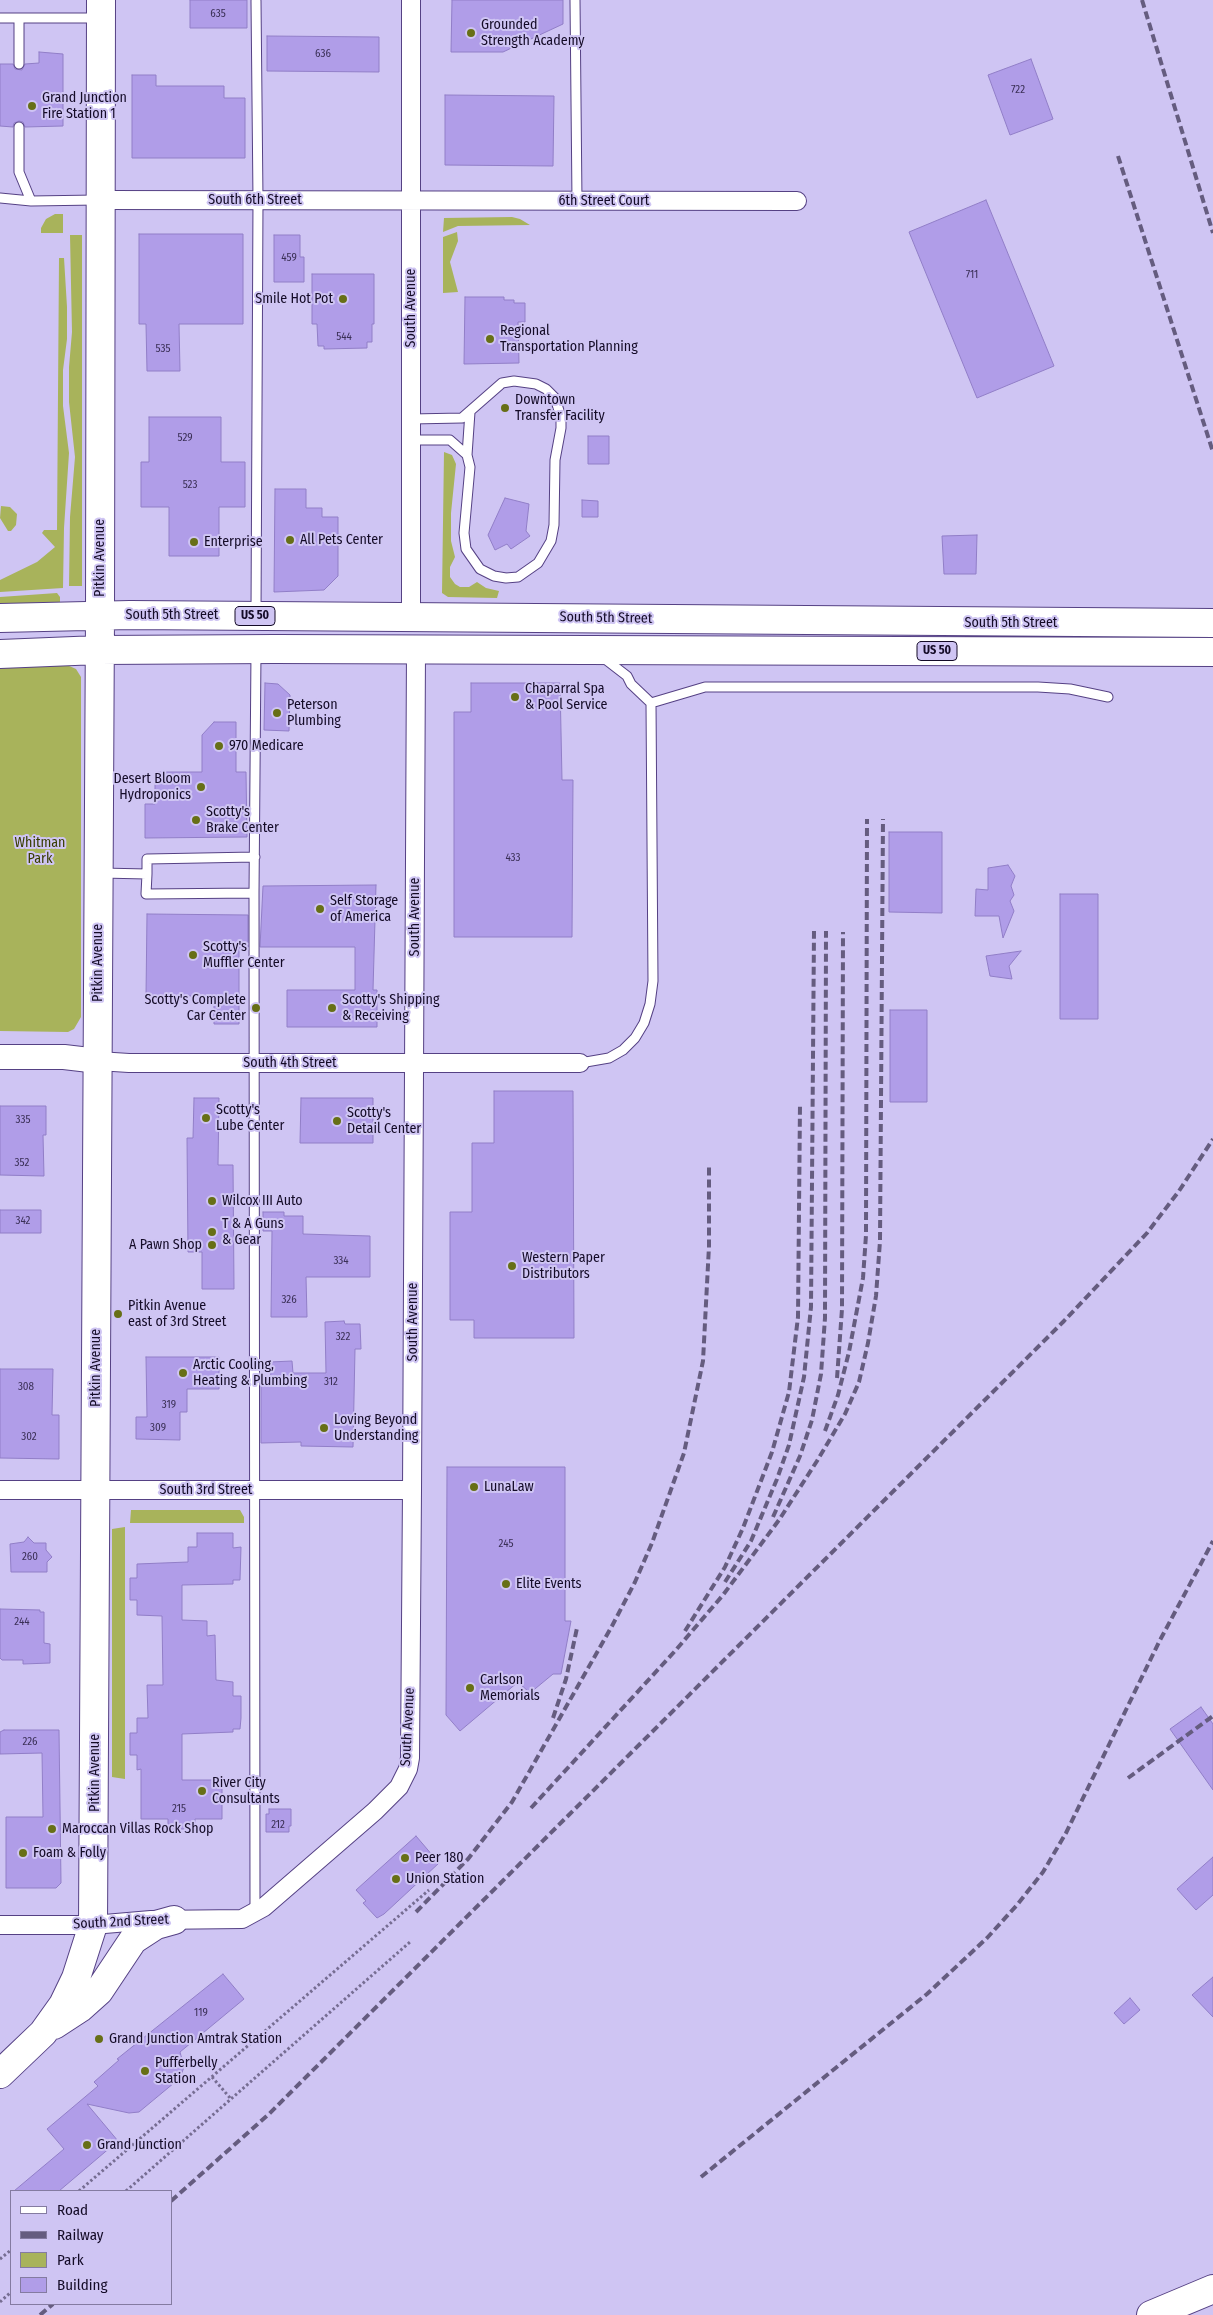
<!DOCTYPE html>
<html>
<head>
<meta charset="utf-8">
<style>
	body { margin:0 }
	#map { position:relative; width:1213px; height:2315px; overflow:hidden; background:#cfc5f3; font-family:"Fira Sans Condensed",sans-serif }
	canvas { display:block }
	.legend { position:absolute; left:10px; top:2190px; width:162px; height:115px; box-sizing:border-box; background:#cfc5f3; border:1px solid #847ba1; margin:0; padding:6px 9px; list-style:none; font-size:15px; color:#140b27 }
	.legend li { display:flex; align-items:center; gap:10px; height:25px }
	.legend b { width:25px; border:1px solid #847ba1 }
</style>
</head>
<body>
<div id="map">
<canvas width="1213" height="2315"></canvas>
<ul class="legend">
<li><b style="height:6px;background:#fff"></b>Road</li>
<li><b style="height:6px;background:#655c7f"></b>Railway</li>
<li><b style="height:14px;background:#a8b35b"></b>Park</li>
<li><b style="height:14px;background:#b09de8"></b>Building</li>
</ul>
</div>
<script>
const ctx = document.querySelector('canvas').getContext('2d');
ctx.lineJoin = 'round';
function fill(path, color) { ctx.fillStyle = color; ctx.fill(path, 'evenodd'); }
const poly = rows => new Path2D(rows.map(r => 'M' + r).join(''));
function stroke(path, color, width, dash) { ctx.strokeStyle = color; ctx.lineWidth = width; ctx.lineCap = dash ? 'butt' : 'round'; ctx.setLineDash(dash || []); ctx.stroke(path); }
function label(font, color, halo, rows, align = 'center') {
  ctx.font = font + ' "Fira Sans Condensed",sans-serif'; ctx.lineWidth = 4; ctx.setLineDash([]); ctx.textBaseline = 'middle'; ctx.strokeStyle = halo; ctx.fillStyle = color; for (const [text, x, y, turn = 0] of rows) {
    ctx.save(); ctx.translate(x, y); ctx.rotate((+turn || 0) * Math.PI / 180); ctx.textAlign = isNaN(turn) ? turn : align; if (halo) ctx.strokeText(text, 0, 0); ctx.fillText(text, 0, 0); ctx.restore();
  }
}
fill(poly([
	[55,214,63,214,63,233,41,233,41,228,46,219],
	[512,217,520,219,530,225,458,226,443,232,444,218],
	[457,232,458,241,450,262,458,292,443,293,443,237],
	[70,235,82,235,82,586,69,586,70,517,75,457,69,402,69,367,72,332],
	[59,258,64,258,67,307,67,339,63,370,63,406,69,453,64,528,63,588,0,592,0,580,37,562,55,547,42,533,44,530,57,530],
	[444,452,452,455,456,464,451,513,451,541,455,557,450,567,450,577,455,584,460,587,469,587,477,582,486,588,499,591,497,598,448,597,442,593],
	[1,506,10,507,17,514,16,525,11,531,8,531,0,518],
	[57,593,60,597,60,602,0,604,0,597],
	[67,665,76,669,81,677,81,1017,74,1029,68,1032,0,1031,0,667],
	[131,1510,240,1510,244,1517,244,1523,130,1523],
	[125,1527,125,1779,112,1777,112,1529]
]), '#a8b35b');
const building = poly([
	[190,0,247,0,247,28,190,28,190,0],
	[452,0,563,0,563,24,503,52,451,52,452,0],
	[267,36,379,37,379,72,267,71,267,36],
	[39,52,63,54,63,126,25,127,23,122,19,121,14,123,13,127,0,126,0,64,13,64,15,69,22,70,25,64,39,63,39,52],
	[1031,59,1053,119,1010,135,988,75,1031,59],
	[132,75,156,75,156,86,224,86,224,98,245,98,245,158,132,158,132,75],
	[445,95,554,96,553,166,445,165,445,95],
	[986,200,1054,366,977,398,909,232,986,200],
	[139,234,243,234,243,324,179,324,180,371,147,371,146,324,139,324,139,234],
	[274,235,300,235,300,257,304,257,304,282,274,282,274,235],
	[312,274,374,274,374,324,372,324,372,342,367,342,367,348,324,349,324,346,318,346,317,324,312,324,312,274],
	[465,297,504,297,504,300,514,300,514,303,525,303,525,322,518,322,519,363,464,364,465,297],
	[149,417,221,417,221,462,245,462,245,507,219,507,219,556,169,556,169,507,141,507,141,462,149,462,149,417],
	[588,436,609,436,609,464,588,464,588,436],
	[275,489,306,489,306,508,322,508,322,517,338,517,338,576,324,590,274,592,275,489],
	[505,498,529,504,526,531,530,536,511,549,507,544,495,550,488,535,505,498],
	[582,500,598,501,598,517,582,517,582,500],
	[977,535,976,574,944,574,942,536,977,535],
	[265,683,278,684,290,695,289,731,264,730,265,683],
	[471,683,560,683,562,780,573,780,572,937,454,937,454,712,471,712,471,683],
	[214,722,236,722,236,772,246,772,247,837,145,838,145,804,155,804,155,772,202,772,202,735,214,722],
	[889,832,942,832,942,913,889,912,889,832],
	[1008,865,1015,876,1011,886,1014,895,1010,901,1014,911,1003,938,999,916,975,916,976,889,988,890,988,868,1008,865],
	[376,885,373,990,377,990,377,1027,287,1027,287,990,355,990,355,947,260,947,263,886,376,885],
	[1060,894,1098,894,1098,1019,1060,1019,1060,894],
	[147,914,248,915,248,947,239,947,239,1024,214,1024,214,996,146,996,147,914],
	[1021,951,1009,966,1012,979,990,976,986,956,1021,951],
	[890,1010,927,1010,927,1102,890,1102,890,1010],
	[494,1091,573,1091,574,1338,474,1338,474,1320,450,1320,450,1212,472,1212,472,1143,494,1143,494,1091],
	[194,1098,219,1098,218,1165,233,1165,234,1289,202,1289,202,1252,188,1252,187,1138,193,1138,194,1098],
	[301,1098,373,1098,373,1143,300,1143,301,1098],
	[0,1106,46,1106,46,1135,43,1135,44,1176,0,1175,0,1106],
	[0,1210,41,1210,41,1233,0,1233,0,1210],
	[263,1212,284,1212,284,1216,303,1216,303,1234,370,1236,370,1277,306,1277,307,1317,271,1317,272,1231,263,1231,263,1212],
	[344,1321,345,1324,360,1324,361,1349,355,1349,353,1447,301,1446,301,1442,261,1443,261,1380,271,1379,270,1362,292,1361,293,1373,326,1373,325,1322,344,1321],
	[146,1357,219,1357,219,1389,187,1389,187,1412,180,1412,180,1440,136,1439,136,1417,147,1417,146,1357],
	[0,1369,53,1369,52,1415,59,1415,59,1459,0,1458,0,1369],
	[447,1467,565,1467,565,1621,571,1621,561,1674,553,1674,530,1693,518,1682,460,1731,446,1715,447,1467],
	[197,1533,233,1533,233,1548,241,1547,240,1580,233,1580,233,1584,182,1585,182,1620,207,1621,207,1636,215,1635,216,1680,233,1682,233,1696,241,1696,241,1718,240,1729,233,1729,233,1732,182,1734,182,1780,222,1780,222,1819,195,1819,195,1829,168,1829,168,1819,141,1819,141,1769,137,1770,137,1755,130,1755,130,1733,137,1733,137,1718,148,1718,147,1685,163,1685,162,1616,137,1615,137,1600,130,1600,130,1578,137,1578,137,1564,188,1562,188,1547,197,1547,197,1533],
	[28,1537,34,1543,46,1543,46,1550,52,1557,47,1562,47,1572,11,1572,10,1544,24,1542,28,1537],
	[0,1609,40,1610,40,1612,44,1612,44,1643,50,1644,50,1663,23,1664,23,1660,2,1660,0,1658,0,1609],
	[1201,1707,1213,1724,1213,1790,1170,1729,1201,1707],
	[4,1730,59,1730,61,1883,56,1888,6,1888,6,1817,43,1817,42,1753,0,1754,0,1732,4,1730],
	[269,1809,291,1809,291,1826,289,1826,289,1832,266,1832,266,1814,269,1814,269,1809],
	[416,1836,439,1863,384,1914,377,1918,363,1903,366,1901,356,1890,416,1836],
	[1213,1857,1213,1895,1196,1910,1177,1889,1213,1857],
	[223,1974,244,1999,180,2052,184,2067,180,2078,139,2112,129,2113,87,2104,118,2141,59,2191,14,2191,64,2149,47,2129,98,2086,94,2082,119,2060,117,2059,223,1974],
	[1213,1977,1213,2017,1192,1995,1213,1977],
	[1130,1998,1140,2010,1124,2024,1114,2013,1130,1998]
]);
fill(building, '#b09de8');
stroke(building, '#917ec7', 1);
const service = poly([
	[575,0,577,201],
	[256,1,258,200,256,613],
	[0,18,97,18],
	[19,18,19,64],
	[19,127,19,172,31,201],
	[0,198,31,201,97,200],
	[411,419,462,418,502,383,514,381,536,384,546,389,555,398,561,417,561,428,555,460,554,525,551,541,538,563,518,577,506,578,494,576,480,569,466,549,464,533,470,467,467,455,450,440,411,440],
	[467,455,470,412],
	[651,703,705,687,1038,687,1070,689,1108,697],
	[101,873,147,874,146,894,254,893],
	[147,874,147,859,255,857],
	[580,1063,609,1058,623,1050,635,1038,644,1023,650,1004,653,981,651,703,631,684,627,676,605,659],
	[255,1914,254,893,256,652]
]);
const minor = poly([
	[100,200,797,201],
	[411,617,411,0],
	[98,1061,129,1063,580,1063],
	[0,1490,412,1490],
	[0,1925,93,1925,151,1920,242,1919,264,1907,375,1811,399,1787,408,1769,410,1758,412,1490,416,649]
]);
const secondary = poly([
	[0,1057,64,1057,98,1061]
]);
const primary = poly([
	[100,615,101,0],
	[1151,2315,1213,2289]
]);
const trunk = poly([
	[0,618,130,615,1213,623],
	[0,654,99,650,275,649,1213,652],
	[54,2025,80,2008,99,1991,133,1940,156,1925,174,1920],
	[0,2074,43,2033,63,2005,76,1978,93,1925,100,615]
]);
stroke(service, '#554184', 11);
stroke(minor, '#554184', 20);
stroke(secondary, '#554184', 26);
stroke(primary, '#554184', 30);
stroke(trunk, '#554184', 30);
stroke(poly([
	[212,2077,231,2099],
	[79,2191,429,1890],
	[126,2191,410,1942],
	[0,2259,11,2250],
	[0,2302,11,2292]
]), '#766d92', 3, [2.5, 2.5]);
stroke(service, '#fff', 9);
stroke(minor, '#fff', 18);
stroke(secondary, '#fff', 24);
stroke(primary, '#fff', 28);
stroke(trunk, '#fff', 28);
stroke(poly([
	[1142,0,1213,233],
	[1118,156,1213,452],
	[837,1378,842,1309,843,932],
	[825,1431,838,1395,849,1352,863,1278,866,1235,867,819],
	[773,1517,800,1456,812,1420,821,1374,825,1318,826,931],
	[725,1582,751,1541,777,1479,789,1445,804,1377,811,1307,814,931],
	[685,1631,725,1567,743,1528,772,1452,789,1392,798,1317,800,1104],
	[553,1718,566,1679,577,1628],
	[1128,1778,1213,1716],
	[531,1808,675,1651,723,1595,779,1520,817,1461,845,1414,859,1382,868,1343,876,1296,880,1241,883,819],
	[416,1912,468,1859,512,1802,612,1626,635,1582,652,1543,684,1453,703,1361,709,1246,709,1165],
	[701,2177,927,1994,987,1938,1017,1905,1043,1872,1066,1833,1159,1642,1213,1541],
	[171,2201,269,2114,1064,1321,1147,1233,1179,1191,1213,1139],
	[40,2315,53,2304]
]), '#655c7f', 4, [8, 4]);
for (const [x, y, r, color] of [
	[471,33,5,"#676f16"],
	[32,106,5,"#676f16"],
	[343,299,5,"#676f16"],
	[490,339,5,"#676f16"],
	[505,408,5,"#676f16"],
	[290,540,5,"#676f16"],
	[194,542,5,"#676f16"],
	[515,697,5,"#676f16"],
	[277,713,5,"#676f16"],
	[219,746,5,"#676f16"],
	[201,787,5,"#676f16"],
	[196,820,5,"#676f16"],
	[320,909,5,"#676f16"],
	[193,955,5,"#676f16"],
	[256,1008,5,"#676f16"],
	[332,1008,5,"#676f16"],
	[206,1118,5,"#676f16"],
	[337,1121,5,"#676f16"],
	[212,1201,5,"#676f16"],
	[212,1232,5,"#676f16"],
	[212,1245,5,"#676f16"],
	[512,1266,5,"#676f16"],
	[118,1314,5,"#676f16"],
	[183,1373,5,"#676f16"],
	[324,1428,5,"#676f16"],
	[474,1487,5,"#676f16"],
	[506,1584,5,"#676f16"],
	[470,1688,5,"#676f16"],
	[202,1791,5,"#676f16"],
	[52,1829,5,"#676f16"],
	[23,1853,5,"#676f16"],
	[405,1858,5,"#676f16"],
	[396,1879,5,"#676f16"],
	[99,2039,5,"#676f16"],
	[145,2071,5,"#676f16"],
	[87,2145,5,"#676f16"]
]) { const dot = new Path2D(); dot.arc(x, y, r, 0, 2 * Math.PI); ctx.fillStyle = color; ctx.fill(dot); stroke(dot, '#cfc5f3', 2); }
label('11px', '#3b3057', null, [
	["635",218,14],
	["636",323,54],
	["722",1018,90],
	["459",289,258],
	["711",972,275],
	["544",344,337],
	["535",163,349],
	["529",185,438],
	["523",190,485],
	["433",513,858],
	["335",23,1120],
	["352",22,1163],
	["342",23,1221],
	["334",341,1261],
	["326",289,1300],
	["322",343,1337],
	["312",331,1382],
	["308",26,1387],
	["319",169,1405],
	["309",158,1428],
	["302",29,1437],
	["245",506,1544],
	["260",30,1557],
	["244",22,1622],
	["226",30,1742],
	["215",179,1809],
	["212",278,1825],
	["119",201,2013]
]);
for (const [x, y, w] of [
	[255,616,40],
	[937,651,40]
]) { const box = new Path2D(); box.roundRect(x - w / 2, y - 9.5, w, 19, 4); ctx.fillStyle = '#cfc5f3'; ctx.fill(box); stroke(box, '#140b27', 1); }
label('bold 12px', '#140b27', null, [
	["US 50",255,616],
	["US 50",937,651]
]);
label('14px', '#140b27', '#cfc5f3', [
	["Grounded",481,25],
	["Strength Academy",481,41],
	["Grand Junction",42,98],
	["Fire Station 1",42,114],
	["Smile Hot Pot",333,299,"right"],
	["Regional",500,331],
	["Transportation Planning",500,347],
	["Downtown",515,400],
	["Transfer Facility",515,416],
	["All Pets Center",300,540],
	["Enterprise",204,542],
	["Chaparral Spa",525,689],
	["& Pool Service",525,705],
	["Peterson",287,705],
	["Plumbing",287,721],
	["970 Medicare",229,746],
	["Desert Bloom",191,779,"right"],
	["Hydroponics",191,795,"right"],
	["Scotty's",206,812],
	["Brake Center",206,828],
	["Self Storage",330,901],
	["of America",330,917],
	["Scotty's",203,947],
	["Muffler Center",203,963],
	["Scotty's Complete",246,1000,"right"],
	["Car Center",246,1016,"right"],
	["Scotty's Shipping",342,1000],
	["& Receiving",342,1016],
	["Scotty's",216,1110],
	["Lube Center",216,1126],
	["Scotty's",347,1113],
	["Detail Center",347,1129],
	["Wilcox III Auto",222,1201],
	["T & A Guns",222,1224],
	["& Gear",222,1240],
	["A Pawn Shop",202,1245,"right"],
	["Western Paper",522,1258],
	["Distributors",522,1274],
	["Pitkin Avenue",128,1306],
	["east of 3rd Street",128,1322],
	["Arctic Cooling,",193,1365],
	["Heating & Plumbing",193,1381],
	["Loving Beyond",334,1420],
	["Understanding",334,1436],
	["LunaLaw",484,1487],
	["Elite Events",516,1584],
	["Carlson",480,1680],
	["Memorials",480,1696],
	["River City",212,1783],
	["Consultants",212,1799],
	["Maroccan Villas Rock Shop",62,1829],
	["Foam & Folly",33,1853],
	["Peer 180",415,1858],
	["Union Station",406,1879],
	["Grand Junction Amtrak Station",109,2039],
	["Pufferbelly",155,2063],
	["Station",155,2079],
	["Grand Junction",97,2145]
], 'left');
label('14px', '#140b27', '#cfc5f3', [
	["South 6th Street",255,200],
	["6th Street Court",604,201],
	["South Avenue",411,308,-90],
	["Pitkin Avenue",100,558,-90],
	["South 5th Street",172,615],
	["South 5th Street",606,618,1],
	["South 5th Street",1011,623],
	["South Avenue",415,917,-90],
	["Pitkin Avenue",98,963,-90],
	["South 4th Street",290,1063],
	["South Avenue",413,1322,-90],
	["Pitkin Avenue",96,1368,-90],
	["South 3rd Street",206,1490],
	["South Avenue",408,1727,-87],
	["Pitkin Avenue",95,1773,-90],
	["South 2nd Street",121,1922,-3]
]);
label('14px', '#383d00', '#cfc5f3', [
	["Whitman",40,843],
	["Park",40,859]
]);
</script>
</body>
</html>
